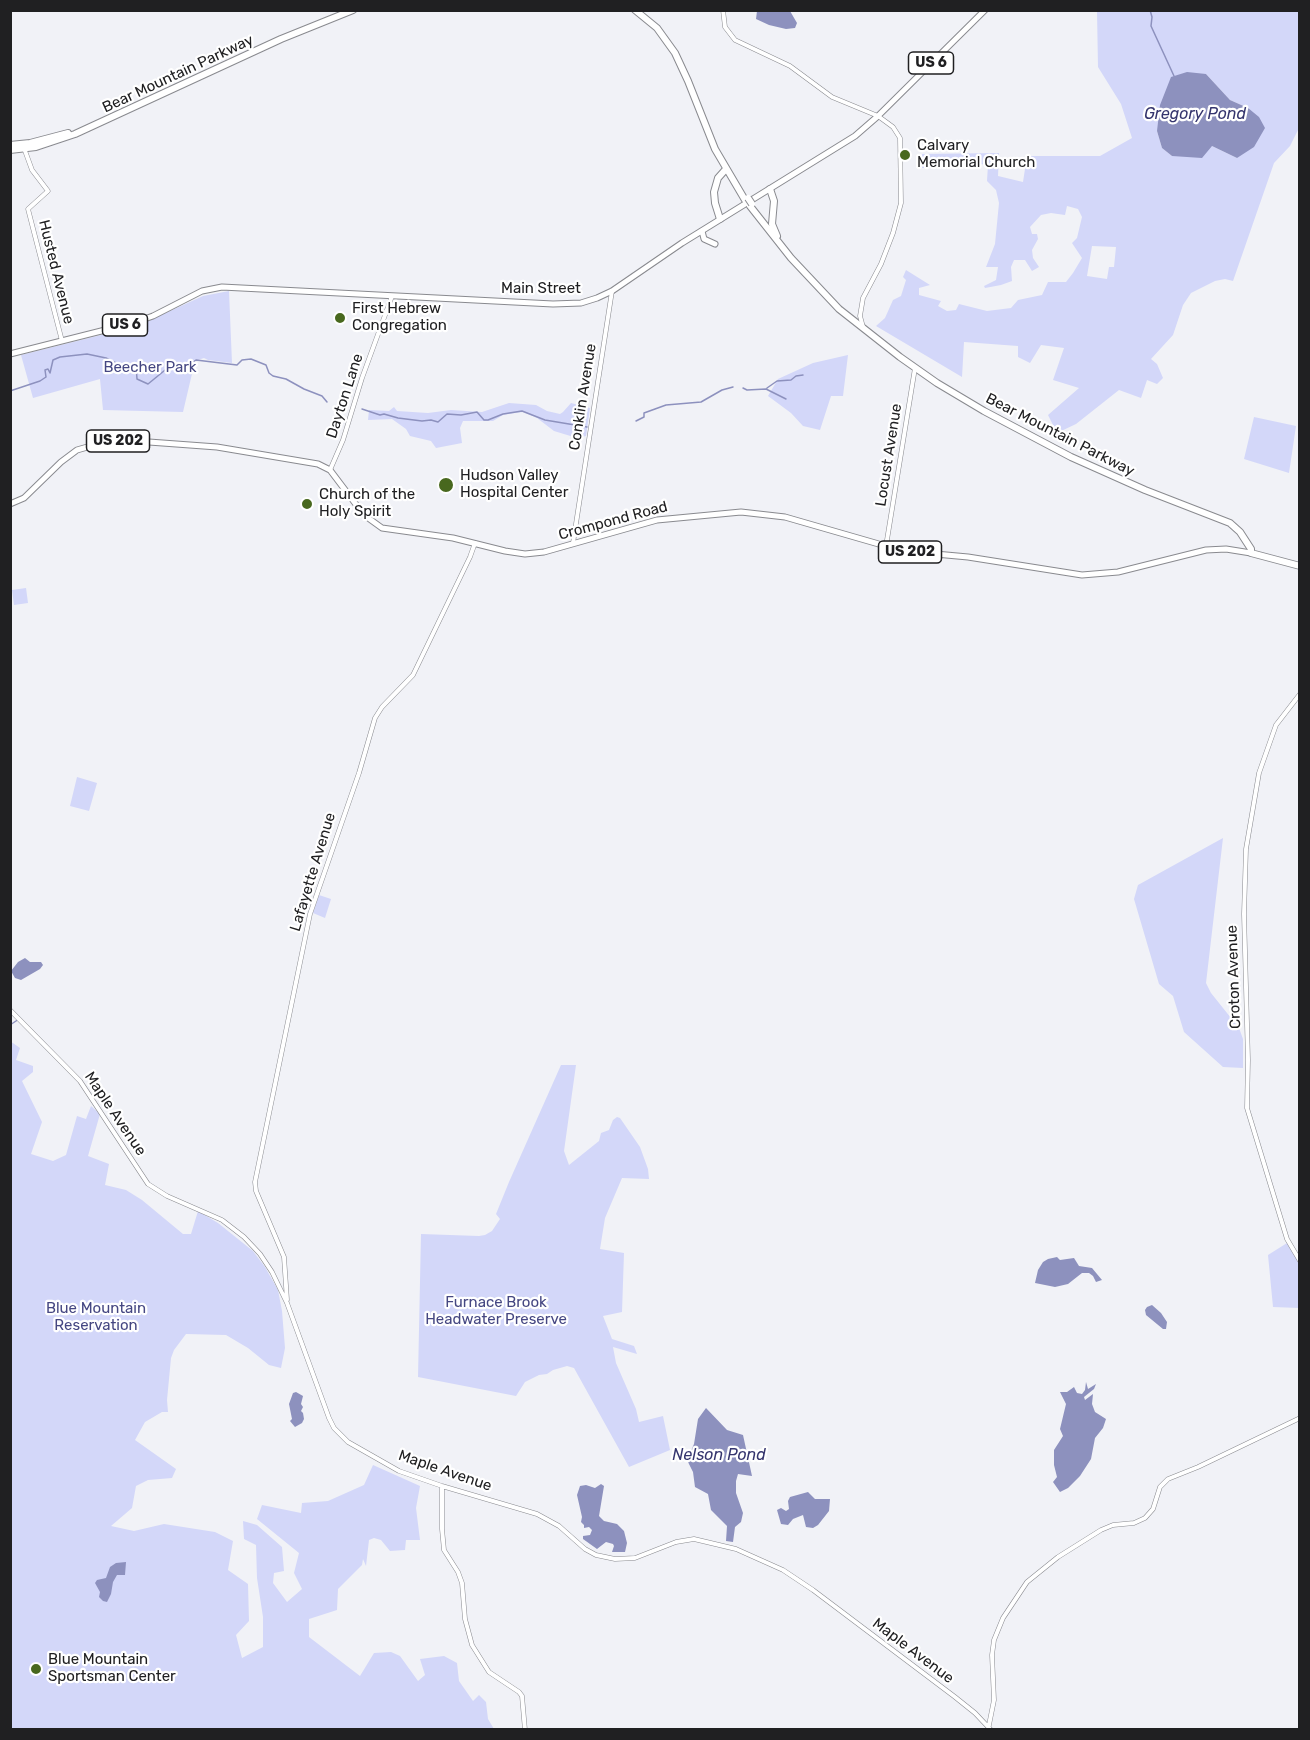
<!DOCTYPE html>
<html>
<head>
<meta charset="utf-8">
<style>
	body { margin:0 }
	#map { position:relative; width:1310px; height:1740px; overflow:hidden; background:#f1f2f7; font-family:Rubik,sans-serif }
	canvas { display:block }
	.frame { position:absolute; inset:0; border:12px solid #202022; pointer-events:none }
</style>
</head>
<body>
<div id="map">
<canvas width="1310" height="1740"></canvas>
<div class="frame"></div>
</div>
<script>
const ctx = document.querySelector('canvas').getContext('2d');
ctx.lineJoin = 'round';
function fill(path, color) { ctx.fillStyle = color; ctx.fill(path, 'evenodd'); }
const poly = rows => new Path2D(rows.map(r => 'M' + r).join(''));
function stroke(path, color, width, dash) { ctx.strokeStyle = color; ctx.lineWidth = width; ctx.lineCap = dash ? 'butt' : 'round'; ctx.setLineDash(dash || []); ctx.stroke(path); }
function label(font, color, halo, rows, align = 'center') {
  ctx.font = font + ' Rubik,sans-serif'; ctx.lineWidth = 4.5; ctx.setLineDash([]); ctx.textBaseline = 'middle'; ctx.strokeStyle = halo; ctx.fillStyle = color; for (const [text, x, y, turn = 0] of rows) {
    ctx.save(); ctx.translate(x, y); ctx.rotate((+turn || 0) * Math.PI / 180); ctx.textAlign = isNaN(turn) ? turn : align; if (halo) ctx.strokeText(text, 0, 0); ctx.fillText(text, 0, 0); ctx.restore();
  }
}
fill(poly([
	[1097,11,1299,11,1299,128,1290,146,1274,163,1233,281,1225,279,1215,281,1191,293,1183,305,1173,335,1151,359,1157,364,1163,378,1157,384,1147,380,1141,398,1119,390,1076,424,1057,433,1048,415,1079,388,1053,380,1064,348,1041,345,1030,363,1018,357,1018,346,964,342,962,377,876,326,885,318,893,300,901,296,906,280,903,277,906,270,930,285,919,288,919,295,941,301,938,306,947,311,956,310,959,304,987,311,1011,308,1018,300,1042,295,1048,282,1066,282,1073,273,1082,258,1072,243,1077,238,1082,217,1078,209,1067,206,1065,215,1051,213,1041,215,1030,227,1032,234,1037,234,1038,239,1032,250,1033,258,1039,267,1032,271,1025,260,1014,260,1011,267,1012,281,1001,285,985,288,984,286,996,280,998,267,986,267,995,244,999,203,996,190,987,181,988,165,972,163,971,168,922,168,922,154,999,153,998,176,1023,182,1027,156,1100,156,1132,138,1121,104,1098,67],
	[1206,74,1230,100,1248,108,1237,158,1212,146,1172,156,1162,148,1157,131],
	[1092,246,1116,247,1114,267,1109,267,1107,279,1087,276],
	[229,291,232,363,208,360,204,358,195,361,183,412,103,410,100,379,33,398,21,355,137,326,203,296],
	[848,355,843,396,831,396,820,430,803,426,791,413,768,396,778,379,813,363],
	[509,403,536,405,547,411,560,414,563,412,571,403,590,408,586,436,577,438,554,431,537,418,523,412,515,413,503,415,493,421,463,421,460,428,462,443,436,448,431,441,410,436,406,429,392,419,368,420,369,410,389,411,394,407,397,411,428,413,451,410,482,412],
	[1254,417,1296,426,1289,473,1244,459],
	[26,588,28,603,14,605,12,590],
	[77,777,97,783,89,811,70,806],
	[1223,838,1206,983,1211,993,1239,1028,1243,1039,1243,1068,1223,1067,1184,1032,1173,996,1159,984,1134,899,1138,885],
	[319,895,331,899,325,918,313,913],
	[10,1041,20,1048,16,1060,33,1066,33,1072,22,1081,42,1122,31,1154,53,1161,66,1155,77,1116,86,1119,91,1106,100,1114,88,1156,109,1164,105,1185,126,1190,142,1200,183,1234,191,1234,198,1211,218,1223,253,1251,265,1267,278,1290,282,1311,285,1348,281,1368,269,1365,248,1348,226,1335,186,1334,174,1350,171,1358,167,1400,168,1412,162,1412,145,1422,135,1440,176,1469,172,1478,148,1480,136,1486,132,1508,111,1526,134,1531,164,1524,215,1532,233,1541,228,1570,248,1584,249,1621,236,1635,242,1658,263,1647,263,1617,257,1578,256,1545,244,1539,243,1521,257,1525,282,1547,284,1571,274,1573,273,1583,287,1602,302,1589,294,1573,299,1553,257,1519,262,1505,301,1513,302,1503,328,1501,364,1485,373,1465,420,1486,416,1508,420,1540,406,1540,405,1550,390,1551,381,1540,374,1538,369,1540,366,1566,363,1559,362,1565,338,1589,337,1610,309,1619,309,1637,360,1676,374,1653,391,1652,400,1656,418,1681,425,1675,420,1659,444,1656,457,1663,459,1681,473,1701,479,1695,486,1702,488,1719,494,1729,11,1729],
	[561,1065,576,1065,564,1151,569,1165,599,1141,601,1133,609,1130,613,1120,617,1117,620,1118,640,1147,648,1169,649,1179,622,1178,605,1218,600,1249,624,1253,622,1312,603,1316,612,1339,634,1346,637,1354,613,1347,616,1363,636,1409,639,1422,663,1416,670,1450,629,1467,574,1368,567,1366,553,1370,547,1374,539,1375,525,1382,516,1396,418,1377,421,1234,479,1236,485,1235,492,1231,500,1219,496,1214,509,1182],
	[1287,1243,1299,1263,1299,1308,1273,1307,1268,1255]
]), '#d3d7f9');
fill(poly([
	[757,11,790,11,797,23,795,28,786,29,769,25,756,19],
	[1187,72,1206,74,1230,100,1248,108,1259,117,1265,128,1254,147,1237,158,1212,146,1202,158,1172,156,1162,148,1157,131,1160,105,1171,77],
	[25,958,30,962,41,962,43,965,40,969,21,980,15,978,11,971,18,962],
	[1057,1257,1060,1260,1074,1258,1079,1266,1092,1268,1102,1280,1096,1282,1093,1276,1089,1273,1082,1273,1068,1284,1055,1287,1035,1283,1038,1270,1043,1262,1048,1259],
	[1152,1305,1161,1313,1167,1322,1166,1329,1163,1329,1146,1315,1145,1310,1147,1307],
	[1086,1382,1088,1389,1096,1384,1094,1389,1084,1397,1085,1400,1093,1394,1092,1404,1095,1412,1106,1419,1103,1428,1095,1438,1091,1459,1080,1476,1068,1488,1060,1492,1053,1482,1057,1477,1054,1465,1054,1450,1063,1436,1060,1429,1066,1404,1060,1392,1067,1392,1074,1387,1077,1393,1082,1394,1085,1390],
	[296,1392,303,1396,301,1404,303,1407,301,1411,303,1413,304,1419,302,1423,295,1427,290,1421,292,1419,289,1404,293,1393],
	[706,1408,727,1430,743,1435,752,1476,738,1474,736,1481,736,1493,743,1513,741,1522,735,1527,733,1542,726,1541,727,1526,711,1510,708,1494,695,1487,693,1472,687,1460,694,1444,698,1419],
	[601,1484,604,1486,599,1516,604,1521,617,1524,624,1531,627,1543,625,1552,612,1552,614,1546,613,1544,606,1542,597,1549,583,1539,583,1536,590,1535,592,1530,589,1527,584,1528,584,1525,581,1522,582,1517,577,1495,580,1486,586,1485,595,1488],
	[808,1492,815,1499,830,1499,829,1511,818,1525,813,1528,806,1527,803,1515,793,1519,788,1525,781,1524,777,1510,781,1508,786,1511,789,1509,788,1501,790,1497],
	[126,1562,125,1575,117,1575,113,1582,111,1594,107,1602,103,1601,99,1597,100,1592,95,1583,97,1580,106,1578,110,1567,116,1563]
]), '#8d91be');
stroke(poly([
	[1150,10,1152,17,1151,26,1174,76],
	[743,388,747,390,766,389,786,399],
	[767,388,777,381,791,380,796,376,803,375],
	[10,391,40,381,46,377,45,370,48,369,50,373,53,360,60,357,87,354,106,358,122,366,136,366,137,379,148,384,170,366,183,369,196,360,237,365,242,360,251,359,266,365,269,373,273,376,286,379,304,389,322,396,327,402],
	[362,409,380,415,384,414,398,418,422,421,431,420,438,422,447,414,461,415,477,412,484,420,488,420,503,414,522,411,545,420,587,427],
	[636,421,644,417,644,413,666,405,701,402,722,390,733,387],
	[10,1025,19,1019]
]), '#8d91be', 1.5);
const tertiary = poly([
	[723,10,725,27,735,40,790,66,832,97,878,116,893,127,900,138,901,203,893,233,881,264,863,298,860,316,863,327],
	[24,148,32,170,48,191,28,209,62,341],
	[330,470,343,440,362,378,392,296],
	[573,543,612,291],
	[886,546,915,368],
	[1300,694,1276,725,1259,773,1246,849,1244,914,1248,1060,1247,1108,1287,1239,1300,1261],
	[10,1010,80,1081,148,1184,167,1196,222,1220,244,1237,260,1254,272,1272,287,1303,329,1418,334,1428,348,1442,399,1471,442,1486,537,1514,559,1526,585,1549,596,1555,615,1559,635,1558,676,1542,694,1539,736,1549,783,1570,813,1590,955,1697,975,1713,991,1730],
	[287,1300,284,1257,256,1191,255,1182,310,914,359,773,375,718,382,707,413,675,470,557,475,543],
	[442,1486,442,1529,444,1550,458,1572,462,1583,465,1619,472,1645,489,1672,519,1692,522,1696,525,1730],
	[988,1730,994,1700,992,1655,994,1640,1003,1618,1027,1582,1058,1557,1101,1530,1113,1525,1134,1523,1145,1518,1153,1509,1160,1487,1168,1479,1198,1467,1300,1418]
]);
const primary = poly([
	[702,231,704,239,715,244],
	[10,354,133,323,153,316,202,291,222,287,553,304,581,303,597,298,612,291,682,243,855,136,878,116,985,10],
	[10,504,24,498,61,462,77,450,105,442,149,442,217,447,318,464,330,470,364,515,382,528,453,538,505,551,525,554,544,552,657,520,741,512,785,517,903,551,968,557,1082,575,1118,572,1206,550,1226,549,1251,553]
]);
const trunk = poly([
	[635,10,657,28,675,53,688,81,715,149,745,200],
	[10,145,30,143,68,133],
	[10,150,36,147,75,134,281,39,353,10],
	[770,189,774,201,772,224,777,236],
	[750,206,791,258,839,309,900,357,937,383,984,411,1071,457,1145,490,1230,523,1240,532,1251,549,1251,553,1300,566],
	[720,219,715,203,714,192,718,178,726,169]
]);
stroke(tertiary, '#898a8f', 5);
stroke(primary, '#898a8f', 7);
stroke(trunk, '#898a8f', 8);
stroke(tertiary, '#fff', 4);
stroke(primary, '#fff', 5);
stroke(trunk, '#fff', 6);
const trunkBridge = poly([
	[748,198,752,204]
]);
stroke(trunkBridge, '#898a8f', 8, []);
stroke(trunkBridge, '#fff', 6);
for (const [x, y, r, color] of [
	[905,155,6,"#48681e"],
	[340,318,6,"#48681e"],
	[446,485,8,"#48681e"],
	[307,504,6,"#48681e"],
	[36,1669,6,"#48681e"]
]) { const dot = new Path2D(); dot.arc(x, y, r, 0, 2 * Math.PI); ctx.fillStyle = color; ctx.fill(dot); stroke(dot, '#fff', 2); }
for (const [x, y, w] of [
	[931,63,45],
	[125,325,45],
	[118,441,63],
	[910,552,63]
]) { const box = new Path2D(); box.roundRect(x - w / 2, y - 11, w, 22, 4.5); ctx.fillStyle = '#fff'; ctx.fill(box); stroke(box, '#202022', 1.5); }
label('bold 14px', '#202022', null, [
	["US 6",931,63],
	["US 6",125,325],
	["US 202",118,441],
	["US 202",910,552]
]);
label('15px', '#202022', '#fff', [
	["Bear Mountain Parkway",178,74,-25],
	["Husted Avenue",56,272,76],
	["Main Street",541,289],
	["Dayton Lane",345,396,-72],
	["Conklin Avenue",583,397,-81],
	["Bear Mountain Parkway",1060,435,27],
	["Locust Avenue",889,455,-81],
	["Crompond Road",613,521,-15],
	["Lafayette Avenue",313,872,-73],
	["Croton Avenue",1234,977,-92],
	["Maple Avenue",115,1114,56],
	["Maple Avenue",445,1471,19],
	["Maple Avenue",913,1651,37]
]);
label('15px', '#202022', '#fff', [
	["Calvary",917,146],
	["Memorial Church",917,163],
	["First Hebrew",352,309],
	["Congregation",352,326],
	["Hudson Valley",460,476],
	["Hospital Center",460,493],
	["Church of the",319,495],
	["Holy Spirit",319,512],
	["Blue Mountain",48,1660],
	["Sportsman Center",48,1677]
], 'left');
label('15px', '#454782', '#fff', [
	["Beecher Park",150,368],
	["Furnace Brook",496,1303],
	["Headwater Preserve",496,1320],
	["Blue Mountain",96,1309],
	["Reservation",96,1326]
]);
label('italic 16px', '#35356e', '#fff', [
	["Gregory Pond",1195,114],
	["Nelson Pond",719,1455]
]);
</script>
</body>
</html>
